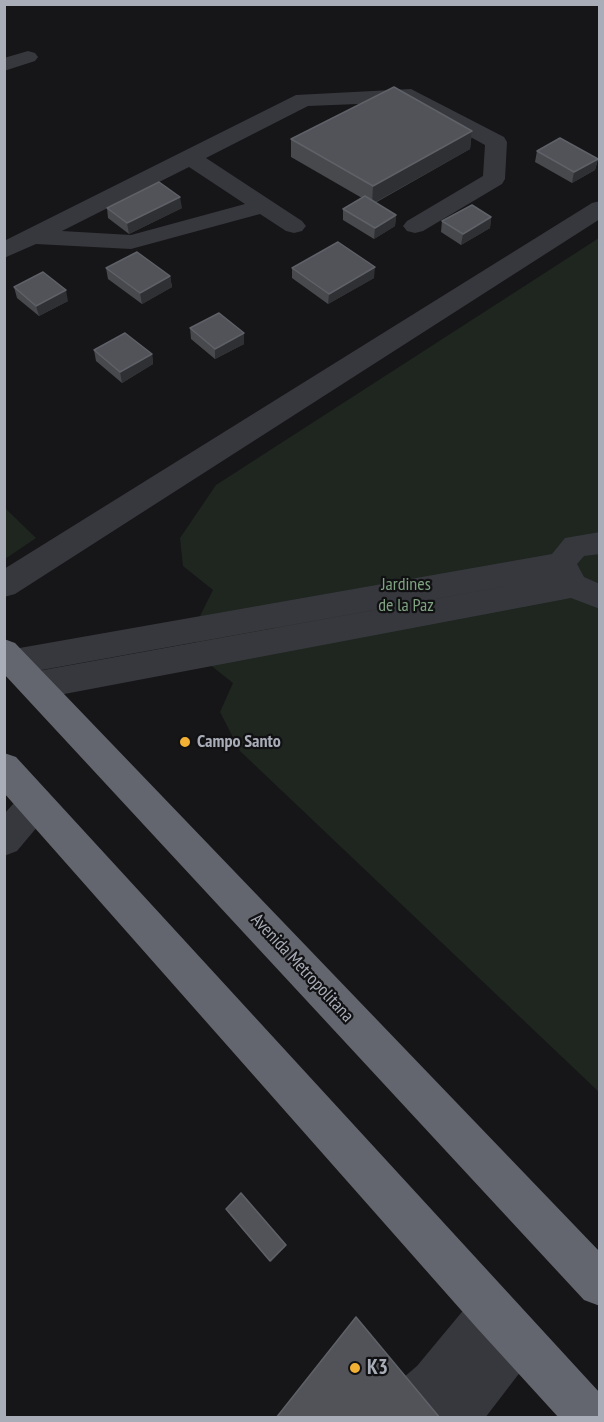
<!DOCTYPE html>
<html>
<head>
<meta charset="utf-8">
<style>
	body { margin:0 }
	#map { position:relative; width:604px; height:1422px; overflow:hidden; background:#161618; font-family:"PT Sans Narrow",sans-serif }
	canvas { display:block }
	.frame { position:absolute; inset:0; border:6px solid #a8adb8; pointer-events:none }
</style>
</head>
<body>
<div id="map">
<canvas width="604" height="1422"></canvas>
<div class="frame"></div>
</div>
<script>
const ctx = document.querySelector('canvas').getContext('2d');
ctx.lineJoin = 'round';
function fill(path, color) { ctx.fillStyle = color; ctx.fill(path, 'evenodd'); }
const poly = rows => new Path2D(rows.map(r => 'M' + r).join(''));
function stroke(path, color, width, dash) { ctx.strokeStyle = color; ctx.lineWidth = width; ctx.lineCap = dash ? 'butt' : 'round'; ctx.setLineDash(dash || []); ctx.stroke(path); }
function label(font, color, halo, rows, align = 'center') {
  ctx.font = font + ' "PT Sans Narrow",sans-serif'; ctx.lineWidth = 4.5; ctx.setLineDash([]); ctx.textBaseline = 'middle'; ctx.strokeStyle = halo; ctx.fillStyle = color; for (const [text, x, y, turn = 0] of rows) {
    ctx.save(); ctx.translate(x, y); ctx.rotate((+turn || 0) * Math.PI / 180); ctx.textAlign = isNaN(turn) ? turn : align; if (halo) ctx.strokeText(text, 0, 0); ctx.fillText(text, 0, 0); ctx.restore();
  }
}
fill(poly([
	[599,238,599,1092,240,751,220,712,233,683,199,656,193,630,213,590,183,566,180,538,216,485],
	[5,508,36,538,5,559,4,559]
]), '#1e261f');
fill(poly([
	[28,51,35,53,38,57,35,61,4,71,4,58,28,51],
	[411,89,504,137,507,142,505,179,502,184,423,231,415,233,407,231,403,226,407,221,483,176,485,145,407,102,308,106,206,158,302,221,306,226,302,231,294,233,286,231,260,214,131,249,36,244,4,258,4,241,296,95,411,89],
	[189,167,245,204,131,235,62,231,189,167],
	[600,201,600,219,15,594,4,597,4,569,592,203,600,201],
	[600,532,600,554,584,556,577,564,584,577,600,584,600,609,571,598,38,699,27,695,22,685,27,675,38,671,551,578,14,675,4,672,4,652,14,649,552,554,565,538,600,532],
	[36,787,48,792,53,803,48,814,17,851,4,856,4,814,24,792,36,787],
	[492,1289,508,1295,514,1311,511,1318,518,1316,534,1322,540,1338,534,1354,485,1418,432,1418,435,1411,427,1418,368,1418,375,1402,417,1366,476,1295,492,1289]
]), '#37383d');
fill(poly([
	[4,639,15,643,600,1252,600,1306,584,1300,4,674,4,639],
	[4,753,16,757,600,1393,600,1418,559,1418,476,1327,4,793,4,753]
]), '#63666e');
fill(poly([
	[472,131,470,149,375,203,396,215,395,226,374,239,343,220,343,209,362,198,291,157,291,139],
	[537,151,598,159,595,170,572,183,535,162],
	[107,208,182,208,129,234,108,218],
	[491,217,490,228,461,245,441,232,442,221],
	[106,268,170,276,172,287,142,304,108,279],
	[292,268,374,278,328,304,292,278],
	[14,287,68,301,39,316,17,298],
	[190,328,244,333,244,344,215,359,191,339],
	[94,350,152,354,153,364,122,383,96,361]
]), '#47494d');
fill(poly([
	[472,131,470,149,372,204,373,186],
	[598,159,595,170,572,183,574,172],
	[180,197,182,208,129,234,127,223],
	[396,215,395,226,374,239,375,228],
	[491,217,490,228,461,245,463,234],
	[375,267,374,278,328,304,329,294],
	[170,276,172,287,142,304,140,293],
	[66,290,68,301,39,316,36,306],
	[244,333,244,344,215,359,215,349],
	[152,354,153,364,122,383,120,372],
	[286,1245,286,1246,271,1262,270,1261]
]), '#2f3033');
const building = poly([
	[394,87,472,131,373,186,291,139,394,87],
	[560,138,598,159,574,172,537,151,560,138],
	[159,182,180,197,127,223,107,208,159,182],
	[365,196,396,215,375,228,343,209,365,196],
	[472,205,491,217,463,234,442,221,472,205],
	[338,242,375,267,329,294,292,268,338,242],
	[137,252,170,276,140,293,106,268,137,252],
	[43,272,66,290,36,306,14,287,43,272],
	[219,313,244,333,215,349,190,328,219,313],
	[125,333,152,354,120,372,94,350,125,333],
	[241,1193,286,1245,270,1261,226,1209,241,1193],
	[356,1317,440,1418,276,1418,356,1317]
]);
fill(building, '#525359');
stroke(building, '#5f6168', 1.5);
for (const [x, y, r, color] of [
	[185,742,6,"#f2b134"],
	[355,1368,6,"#f2b134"]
]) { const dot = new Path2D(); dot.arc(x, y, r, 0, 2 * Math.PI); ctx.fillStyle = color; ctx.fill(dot); stroke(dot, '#111113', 2); }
label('18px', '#7fa381', '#111113', [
	["Jardines",406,585],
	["de la Paz",406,606]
]);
label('bold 18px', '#a8adb8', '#111113', [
	["Campo Santo",197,742]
], 'left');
label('18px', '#a8adb8', '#111113', [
	["Avenida Metropolitana",302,968,47]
]);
label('bold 21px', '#a8adb8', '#111113', [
	["K3",367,1368]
], 'left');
</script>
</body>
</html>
